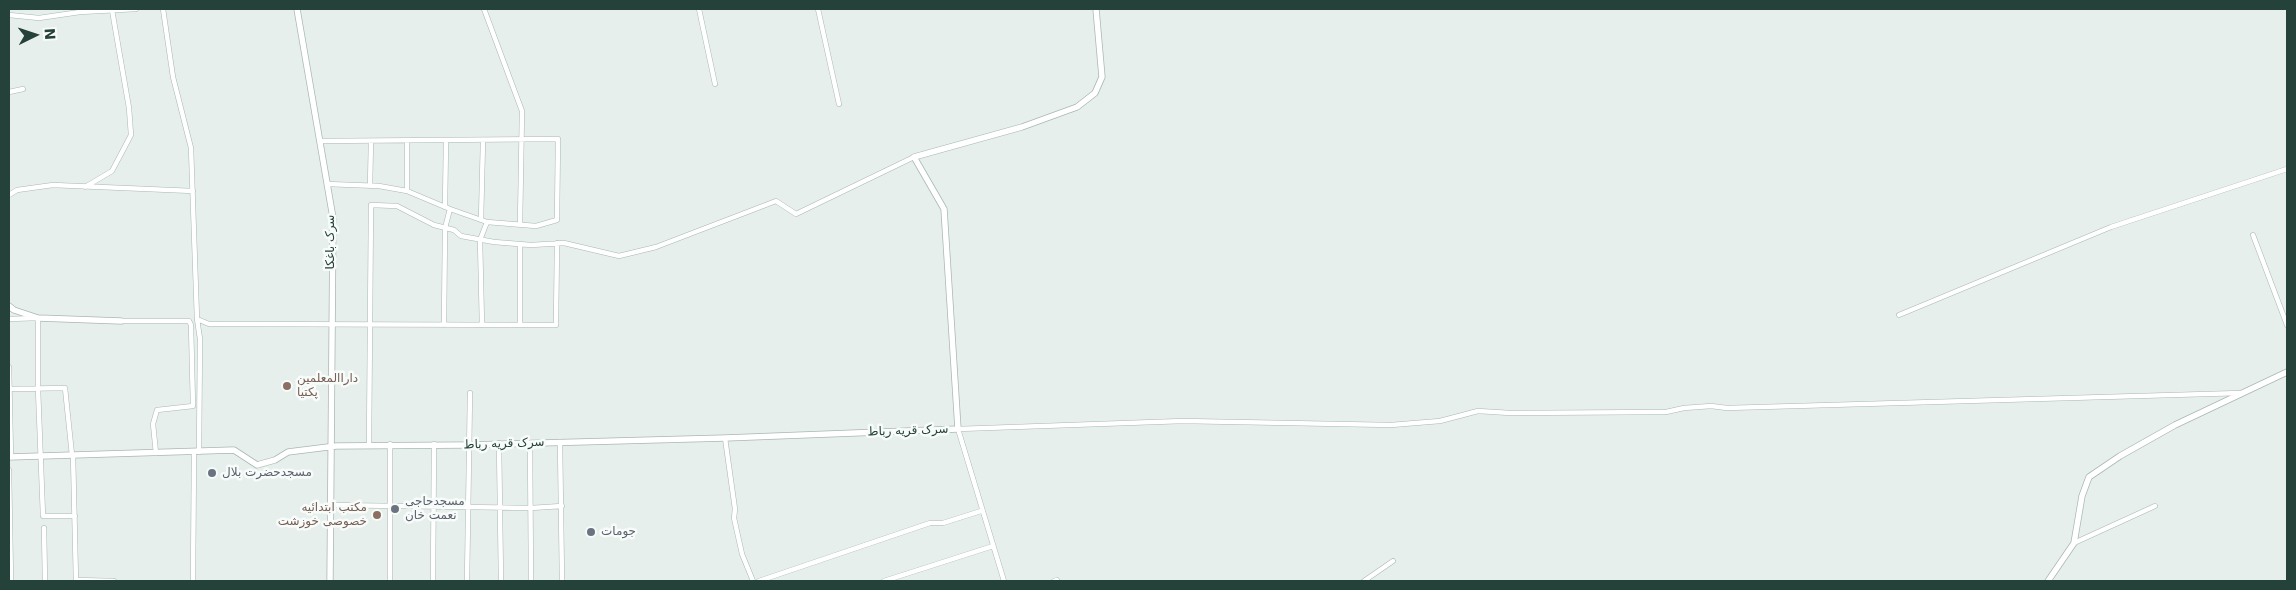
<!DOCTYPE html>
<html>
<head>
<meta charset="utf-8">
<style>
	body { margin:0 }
	#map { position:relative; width:2296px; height:590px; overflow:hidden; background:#e6efeb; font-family:"DejaVu Sans",sans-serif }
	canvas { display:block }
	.frame { position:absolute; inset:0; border:10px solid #24423a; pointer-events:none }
	.north { position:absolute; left:10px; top:10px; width:50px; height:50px; -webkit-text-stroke:4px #f7fbf9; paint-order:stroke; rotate:86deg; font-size:14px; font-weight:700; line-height:20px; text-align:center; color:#24423a }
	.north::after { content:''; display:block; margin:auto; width:18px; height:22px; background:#24423a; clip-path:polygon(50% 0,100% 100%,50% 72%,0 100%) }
</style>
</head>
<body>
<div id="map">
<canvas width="2296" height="590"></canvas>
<div class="frame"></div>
<div class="north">N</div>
</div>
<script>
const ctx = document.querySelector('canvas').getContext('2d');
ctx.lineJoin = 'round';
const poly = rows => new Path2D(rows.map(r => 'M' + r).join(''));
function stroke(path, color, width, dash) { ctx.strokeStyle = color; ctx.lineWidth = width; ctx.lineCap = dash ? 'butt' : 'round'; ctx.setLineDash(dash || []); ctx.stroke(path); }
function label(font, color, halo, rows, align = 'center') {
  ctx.font = font + ' "DejaVu Sans",Cairo,sans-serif'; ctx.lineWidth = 5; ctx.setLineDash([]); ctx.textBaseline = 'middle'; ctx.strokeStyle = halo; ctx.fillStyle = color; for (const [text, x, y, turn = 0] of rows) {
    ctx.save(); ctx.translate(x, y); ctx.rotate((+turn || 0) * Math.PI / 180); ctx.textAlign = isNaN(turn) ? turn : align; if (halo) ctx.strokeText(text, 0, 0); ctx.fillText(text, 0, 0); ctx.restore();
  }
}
const minor = poly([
	[163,9,173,77,191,148,197,319,209,324,224,324,556,325,557,243],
	[484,9,522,111,520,224],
	[699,9,715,84],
	[818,9,839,104],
	[9,15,39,18,80,12,136,9],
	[9,92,23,89],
	[320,141,558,139,557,220,536,226,487,222,450,209,407,191,379,186,327,184],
	[370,186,371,141],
	[85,187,112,171,131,135,129,108,112,10],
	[407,191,407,141],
	[9,195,17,190,53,185,193,191],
	[445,207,446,141],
	[481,220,483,141],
	[2253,235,2287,325],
	[520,244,520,325],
	[1899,315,2111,227,2287,169],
	[9,319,38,318,38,389,43,516,75,516],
	[197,319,200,339,199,452],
	[121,321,189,321,191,325,193,406,157,410,153,424,156,453],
	[444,325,445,228,450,209],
	[482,325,480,240,487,222],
	[9,367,11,457],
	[9,389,65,388,72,455],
	[725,438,735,509,734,518,742,554,753,581],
	[560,442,562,581],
	[499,443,501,581],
	[530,443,531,581],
	[390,444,390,581],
	[369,445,371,205,397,206,434,225,454,230,461,236,494,242,531,245,564,243,619,256,656,247,776,201,796,214,914,157],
	[73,455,76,581],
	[9,470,11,581],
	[330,505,531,508,562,506],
	[44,528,45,581],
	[2074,543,2155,506],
	[76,580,114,581],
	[193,581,194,452],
	[433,581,434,444],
	[467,581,470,393],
	[759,581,930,523,943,523,981,511],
	[884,581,993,546],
	[1004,581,958,429,1183,421,1391,425,1440,421,1478,411,1510,413,1666,412,1684,408,1711,406,1727,408,2241,393],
	[1054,581,1057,580],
	[1364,581,1393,561]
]);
const tertiary = poly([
	[297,9,333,218,330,581],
	[9,306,14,310,38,318,121,321],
	[9,457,234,450,257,465,275,460,288,452,336,446,468,445,725,438,958,429,944,209,914,157,1022,127,1077,107,1095,93,1102,77,1096,9],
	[2048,581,2074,543,2082,496,2089,477,2120,456,2175,425,2287,372]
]);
stroke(minor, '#a8b8b2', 5.5);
stroke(tertiary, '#a8b8b2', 7);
stroke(minor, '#fff', 4.5);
stroke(tertiary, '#fff', 5.5);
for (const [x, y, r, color] of [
	[287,386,5,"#8d6e63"],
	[212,473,5,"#6b7280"],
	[395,509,5,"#6b7280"],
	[377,515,5,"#8d6e63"],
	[591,532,5,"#6b7280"]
]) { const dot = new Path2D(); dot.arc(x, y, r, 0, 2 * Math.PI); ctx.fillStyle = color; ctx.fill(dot); stroke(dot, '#f7fbf9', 2); }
label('12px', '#24423a', '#f7fbf9', [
	["سرک باغکا",331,242,-90],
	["سرک قریه رباط",908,431,-2],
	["سرک قریه رباط",504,444,-2]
]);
label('12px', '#785e54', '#f7fbf9', [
	["داراالمعلمین",297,379],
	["پکتیا",297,393],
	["مکتب ابتدائیه",367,508,"right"],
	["خصوصی خوزشت",367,522,"right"]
], 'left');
label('12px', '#5b616d', '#f7fbf9', [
	["مسجدحضرت بلال",222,473],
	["مسجدحاجی",405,502],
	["نعمت خان",405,516],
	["جومات",601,532]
], 'left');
</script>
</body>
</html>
